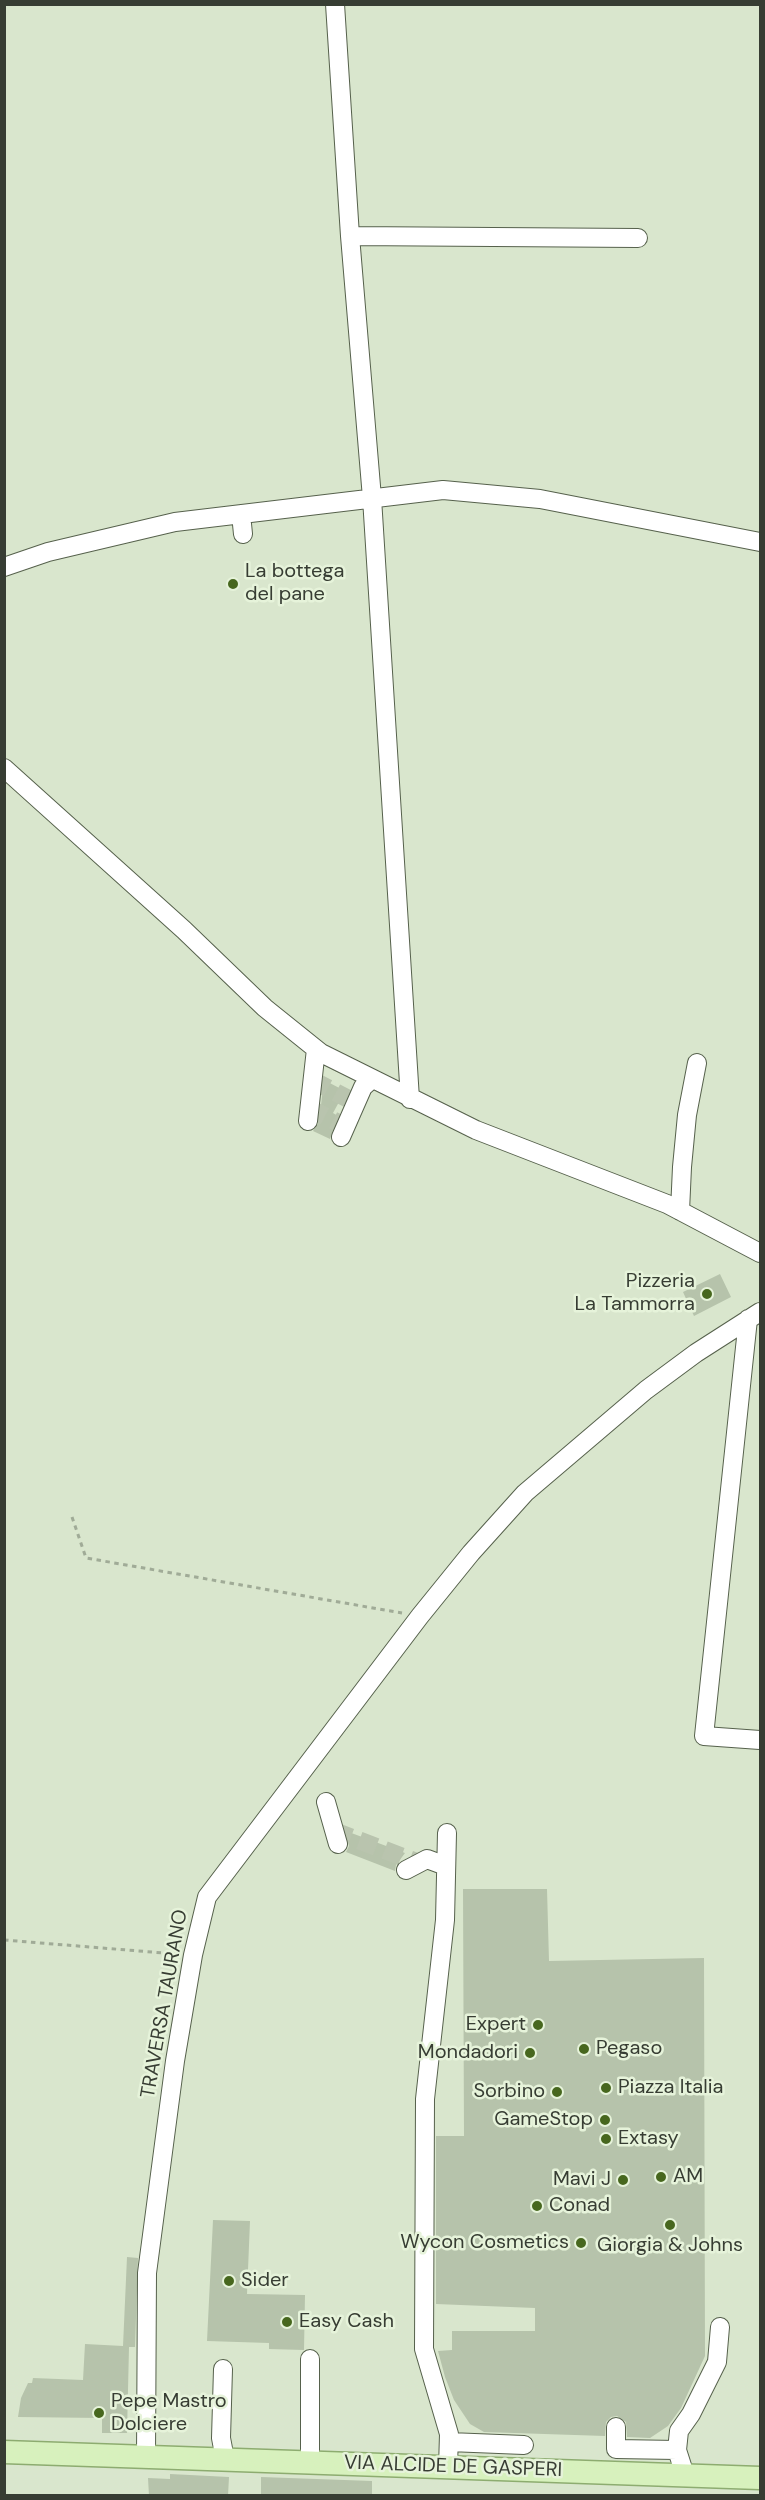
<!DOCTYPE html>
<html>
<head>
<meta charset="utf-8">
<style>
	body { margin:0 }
	#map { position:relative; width:765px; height:2500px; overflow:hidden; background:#d9e6cd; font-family:"DM Sans",sans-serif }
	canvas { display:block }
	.frame { position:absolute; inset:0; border:6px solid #373d33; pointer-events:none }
</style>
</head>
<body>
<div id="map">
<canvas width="765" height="2500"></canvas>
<div class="frame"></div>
</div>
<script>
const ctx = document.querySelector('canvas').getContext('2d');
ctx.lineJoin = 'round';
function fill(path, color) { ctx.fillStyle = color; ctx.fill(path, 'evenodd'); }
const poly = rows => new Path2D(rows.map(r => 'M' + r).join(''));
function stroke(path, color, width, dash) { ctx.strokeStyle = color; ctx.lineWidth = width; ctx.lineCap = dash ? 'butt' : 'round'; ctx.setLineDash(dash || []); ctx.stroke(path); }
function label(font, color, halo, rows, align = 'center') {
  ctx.font = font + ' "DM Sans",sans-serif'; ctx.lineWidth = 5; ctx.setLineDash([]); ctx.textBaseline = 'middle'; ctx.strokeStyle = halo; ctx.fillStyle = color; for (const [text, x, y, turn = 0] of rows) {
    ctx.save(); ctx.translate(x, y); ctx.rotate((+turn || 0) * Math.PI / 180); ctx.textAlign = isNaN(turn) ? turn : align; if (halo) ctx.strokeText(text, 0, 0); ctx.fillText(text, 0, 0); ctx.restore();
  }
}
fill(poly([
	[324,1080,345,1091,333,1113,338,1116,330,1139,313,1131,319,1122],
	[720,1274,731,1297,694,1316,683,1292],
	[346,1831,405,1853,396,1865,395,1871,346,1852,349,1846],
	[463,1889,547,1889,549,1961,704,1958,705,2356,681,2408,668,2426,650,2438,627,2437,626,2422,617,2416,611,2417,606,2422,605,2436,484,2432,470,2424,454,2400,445,2377,438,2351,452,2350,452,2331,535,2331,535,2308,436,2304,436,2136,464,2136],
	[213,2220,250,2221,247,2294,305,2295,304,2350,269,2349,269,2343,207,2341],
	[127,2257,138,2258,135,2347,129,2347,127,2433,102,2433,102,2418,18,2417,21,2398,28,2383,32,2383,33,2378,83,2380,85,2344,123,2346],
	[170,2474,229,2477,228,2496,149,2496,148,2478,170,2479],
	[261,2477,372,2481,372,2496,261,2496]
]), '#b6c3ab');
stroke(poly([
	[312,1080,356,1103],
	[309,1108,346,1127],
	[334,1831,419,1863]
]), '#b9c4ae', 18, [18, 9]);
const minor = poly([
	[335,4,350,236,372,498,410,1099],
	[350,236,638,238],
	[241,514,243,534],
	[4,567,48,552,175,522,443,490,540,499,760,542],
	[4,768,184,930,265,1008,321,1053,476,1130,667,1204,760,1253],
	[308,1121,316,1049],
	[341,1137,363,1087,372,1079],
	[680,1211,682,1167,687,1115,697,1063],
	[748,1319,704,1736,760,1740],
	[326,1802,338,1844],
	[447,1833,445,1920,425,2099,424,2349,449,2434,448,2467],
	[406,1870,427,1859,446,1866],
	[310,2359,310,2462],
	[223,2369,221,2438,225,2459],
	[616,2427,616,2449,677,2450],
	[449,2442,524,2445],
	[146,2456,147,2273,175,2061,193,1955,207,1897,420,1616,471,1553,525,1493,646,1390,696,1353,760,1312],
	[685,2475,677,2450,679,2431,691,2414,717,2362,720,2327]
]);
const major = poly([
	[4,2452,760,2478]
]);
stroke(minor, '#56614c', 20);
stroke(major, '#8dac70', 25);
stroke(poly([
	[72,1517,86,1558,402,1613],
	[4,1940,176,1954]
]), '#a0ab97', 3, [4.5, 4.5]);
stroke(minor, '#fff', 18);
stroke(major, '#d7f1bd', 22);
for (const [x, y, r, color] of [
	[233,584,6,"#47671e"],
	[707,1294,6,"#47671e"],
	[538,2025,6,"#47671e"],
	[584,2049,6,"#47671e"],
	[530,2053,6,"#47671e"],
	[606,2088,6,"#47671e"],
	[557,2092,6,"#47671e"],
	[605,2120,6,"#47671e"],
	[606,2139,6,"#47671e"],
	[661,2177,6,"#47671e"],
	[623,2180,6,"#47671e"],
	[537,2206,6,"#47671e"],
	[670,2225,6,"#47671e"],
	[581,2243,6,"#47671e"],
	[229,2281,6,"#47671e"],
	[287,2322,6,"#47671e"],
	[99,2413,6,"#47671e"]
]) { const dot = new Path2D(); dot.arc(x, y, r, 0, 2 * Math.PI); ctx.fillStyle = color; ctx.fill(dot); stroke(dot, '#e6f3da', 2); }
label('20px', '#373d33', '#e6f3da', [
	["La bottega",245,572],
	["del pane",245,595],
	["Pizzeria",695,1282,"right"],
	["La Tammorra",695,1305,"right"],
	["Expert",526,2025,"right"],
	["Pegaso",596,2049],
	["Mondadori",518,2053,"right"],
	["Piazza Italia",618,2088],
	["Sorbino",545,2092,"right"],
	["GameStop",593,2120,"right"],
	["Extasy",618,2139],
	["AM",673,2177],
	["Mavi J",611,2180,"right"],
	["Conad",549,2206],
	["Wycon Cosmetics",569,2243,"right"],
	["Giorgia & Johns",670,2246,"center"],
	["Sider",241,2281],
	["Easy Cash",299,2322],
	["Pepe Mastro",111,2402],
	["Dolciere",111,2425]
], 'left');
label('20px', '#373d33', '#e6f3da', [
	["TRAVERSA TAURANO",165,2004,-80],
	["VIA ALCIDE DE GASPERI",453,2467,2]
]);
</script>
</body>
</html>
